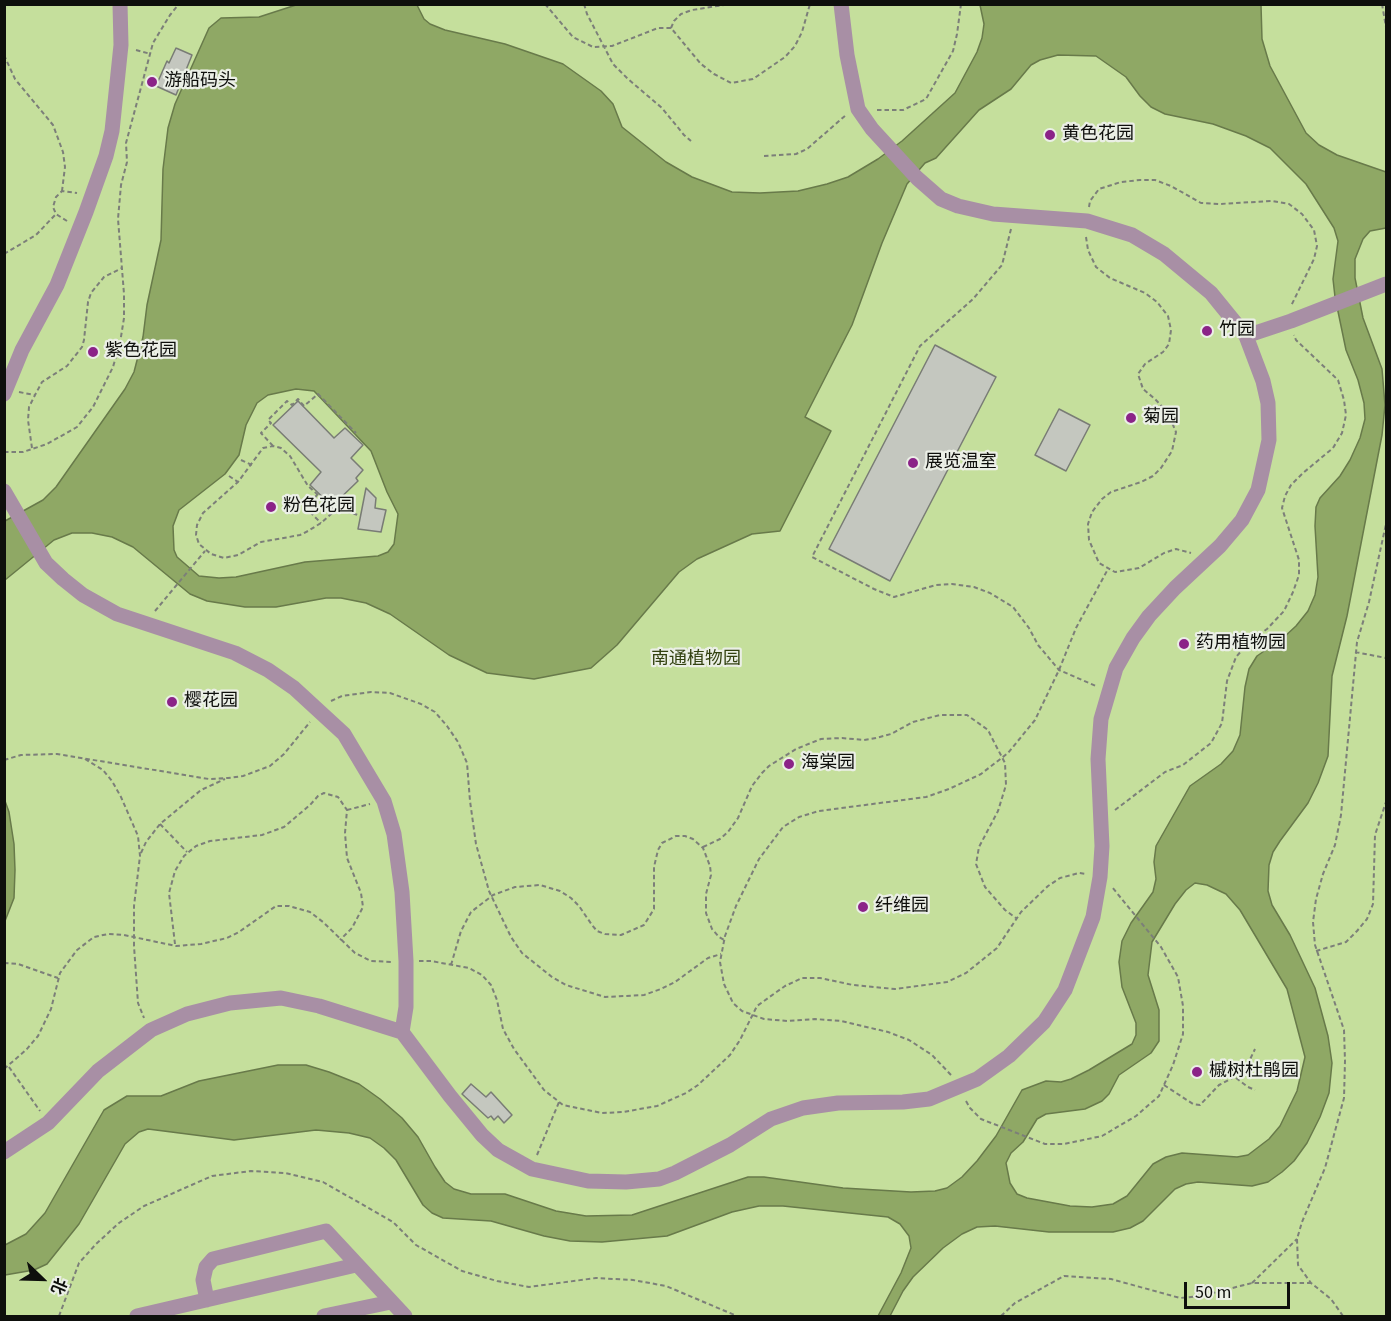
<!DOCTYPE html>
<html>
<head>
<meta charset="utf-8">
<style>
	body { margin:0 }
	#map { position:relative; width:1391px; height:1321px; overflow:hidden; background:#ebefe6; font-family:"Source Sans 3","Noto Sans SC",sans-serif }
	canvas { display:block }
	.frame { position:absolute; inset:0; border:6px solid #0e0f0c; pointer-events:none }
	.north { position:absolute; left:12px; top:1249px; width:60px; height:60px; -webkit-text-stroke:4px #ebefe6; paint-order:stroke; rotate:113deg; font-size:16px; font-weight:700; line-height:24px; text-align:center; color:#0e0f0c }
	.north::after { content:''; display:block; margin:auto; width:21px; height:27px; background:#0e0f0c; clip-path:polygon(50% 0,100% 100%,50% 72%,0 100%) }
	.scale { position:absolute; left:1184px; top:1282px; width:106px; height:27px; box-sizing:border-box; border:3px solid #0e0f0c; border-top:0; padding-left:8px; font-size:18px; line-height:21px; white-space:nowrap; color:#0e0f0c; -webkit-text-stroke:4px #ebefe6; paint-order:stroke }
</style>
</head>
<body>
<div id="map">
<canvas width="1391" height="1321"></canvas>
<div class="frame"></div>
<div class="north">北</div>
<div class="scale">50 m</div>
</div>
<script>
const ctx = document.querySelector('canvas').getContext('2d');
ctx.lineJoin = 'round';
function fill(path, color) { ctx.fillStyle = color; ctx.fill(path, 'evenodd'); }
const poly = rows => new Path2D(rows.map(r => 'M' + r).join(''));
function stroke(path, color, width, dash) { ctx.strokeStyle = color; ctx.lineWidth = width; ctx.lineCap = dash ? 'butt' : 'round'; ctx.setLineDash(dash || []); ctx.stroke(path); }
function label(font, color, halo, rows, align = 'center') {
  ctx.font = font + ' "Source Sans 3","Noto Sans SC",sans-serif'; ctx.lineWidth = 4.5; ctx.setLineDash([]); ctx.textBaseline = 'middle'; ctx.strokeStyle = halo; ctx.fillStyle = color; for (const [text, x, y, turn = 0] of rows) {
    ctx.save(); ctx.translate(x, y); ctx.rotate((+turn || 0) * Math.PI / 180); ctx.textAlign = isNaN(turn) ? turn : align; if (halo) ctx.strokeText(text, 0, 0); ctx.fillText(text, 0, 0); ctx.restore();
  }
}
fill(poly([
	[5,5,1386,5,1386,1316,5,1316]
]), '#c5df9c');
const water = poly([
	[296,5,417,5,424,19,430,24,445,30,505,44,563,64,601,91,613,104,622,127,666,162,692,177,732,192,760,193,798,191,827,184,848,177,878,159,902,141,955,93,977,52,982,38,984,24,980,5,1261,5,1262,39,1270,66,1306,133,1319,145,1337,155,1386,172,1386,228,1370,231,1363,239,1355,259,1355,278,1363,318,1382,369,1385,405,1382,435,1347,616,1332,676,1328,756,1318,783,1308,803,1280,841,1273,852,1269,865,1268,891,1272,905,1290,935,1315,988,1328,1036,1332,1063,1329,1093,1320,1117,1307,1143,1294,1161,1282,1172,1268,1182,1252,1186,1198,1182,1186,1184,1175,1189,1143,1221,1130,1228,1113,1232,1049,1232,995,1226,977,1227,962,1234,943,1248,913,1277,903,1291,890,1316,878,1316,901,1273,911,1248,909,1236,900,1224,888,1217,783,1206,759,1206,732,1212,667,1236,602,1242,570,1241,544,1236,491,1221,443,1218,432,1213,423,1205,396,1160,384,1148,370,1138,349,1133,316,1130,234,1140,148,1129,139,1132,125,1144,79,1224,47,1264,34,1270,5,1275,5,1245,26,1234,45,1213,104,1110,127,1096,161,1096,199,1081,278,1065,306,1065,329,1072,359,1084,380,1099,402,1118,418,1137,435,1167,445,1182,454,1189,471,1194,505,1194,556,1211,586,1216,632,1215,748,1177,764,1177,843,1188,911,1192,935,1191,947,1188,962,1177,977,1161,996,1136,1022,1090,1046,1081,1061,1082,1071,1079,1089,1070,1132,1044,1136,1035,1136,1023,1122,987,1119,962,1122,941,1131,923,1153,892,1156,879,1154,862,1156,846,1190,786,1221,764,1233,751,1240,735,1245,687,1249,669,1257,656,1283,638,1296,626,1308,611,1315,595,1318,577,1315,526,1316,507,1320,498,1340,476,1350,460,1360,438,1365,419,1364,403,1358,380,1346,350,1335,297,1333,279,1338,241,1334,228,1306,184,1270,148,1246,136,1213,124,1165,114,1151,107,1140,96,1126,77,1096,56,1058,55,1040,60,1031,65,1011,89,979,110,936,158,925,163,907,184,882,243,852,325,805,417,831,431,780,531,752,534,697,559,679,572,617,645,591,668,534,679,487,673,449,655,390,614,366,603,341,598,326,598,276,607,245,607,207,601,190,594,133,547,112,537,92,533,72,533,54,540,5,580,5,521,43,500,56,487,125,389,134,372,143,337,147,305,161,240,163,169,168,128,175,104,209,28,221,18,259,17,296,5],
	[296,389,314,391,371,451,387,492,398,514,394,544,388,552,378,556,305,562,236,577,219,578,199,576,177,557,174,550,173,526,179,510,225,474,239,455,246,425,257,403,268,395,296,389],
	[1195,883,1207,885,1226,894,1240,910,1287,989,1305,1057,1297,1091,1280,1126,1269,1139,1248,1155,1237,1157,1182,1153,1166,1157,1153,1164,1127,1196,1113,1204,1092,1207,1070,1206,1027,1198,1017,1194,1010,1183,1006,1163,1011,1153,1023,1142,1037,1119,1046,1114,1085,1109,1102,1101,1109,1094,1119,1075,1151,1053,1159,1041,1159,1010,1148,975,1152,942,1175,904,1186,890,1195,883],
	[5,801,9,812,14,844,15,870,14,898,5,921,5,801]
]);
fill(water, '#8fa865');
stroke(water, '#687a4a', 1.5);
const building = poly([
	[176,48,192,55,176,95,156,86,167,61,169,63,176,48],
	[935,345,996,377,890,581,829,549,935,345],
	[298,401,334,438,345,428,363,445,351,458,363,470,356,478,358,481,332,506,310,485,321,472,273,425,298,401],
	[1059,409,1090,425,1066,471,1035,455,1059,409],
	[366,488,376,498,375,508,386,510,381,532,358,529,366,488],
	[471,1084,486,1097,491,1092,512,1115,504,1123,498,1116,494,1120,491,1116,488,1118,462,1094,471,1084]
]);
fill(building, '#c4c7bf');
stroke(building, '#797c75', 1.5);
stroke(poly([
	[545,4,573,37,593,47,612,46,658,28,671,28,701,64,714,74,731,83,753,79,785,57,795,46,802,32,810,4],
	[584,4,587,14,613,64,628,79,662,108,684,135,691,141],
	[1382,4,1386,27],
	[4,5,5,4],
	[671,28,674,21,681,14,692,10,730,4],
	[136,50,151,54],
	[4,55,15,79,53,125,63,152,65,167,62,191],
	[877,110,903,110,926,99,953,51,957,34,961,4],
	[764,156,796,154,807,149,846,115],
	[1089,207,1090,201,1099,189,1121,182,1140,180,1155,180,1171,186,1201,203,1219,204,1272,201,1289,204,1302,214,1314,230,1317,246,1314,259,1291,306],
	[67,221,56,214,53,207,56,197,62,191,77,193],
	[1011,229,1002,265,973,299,920,346,812,557,874,589,894,597,936,585,952,584,974,587,990,593,1013,607,1029,628,1038,645,1059,670,1096,686],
	[1086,237,1088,250,1096,267,1110,278,1145,293,1157,302,1168,316,1171,330,1169,344,1163,352,1145,364,1138,374,1143,389,1155,399,1168,413,1176,432,1172,451,1161,468,1153,476,1141,482,1111,492,1102,499,1092,512,1088,524,1089,540,1099,563,1115,572,1139,568,1164,553,1176,549,1191,553],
	[4,254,36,235,56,214],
	[19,392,34,395],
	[273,446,261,433,271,423,268,420,287,401,292,405,298,399,304,406,318,394,356,433],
	[32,448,28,420,29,407,35,395,42,382,67,366,82,347,84,340,88,302,91,293,104,277,122,268],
	[4,452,23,452,47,444,77,427,93,407,113,367,120,343,124,318,124,294,118,219,121,185,127,162,126,143,153,43,170,15,179,4],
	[241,460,252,465],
	[229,476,238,482],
	[317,495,306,508,321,523],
	[341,505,348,512,358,515],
	[335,510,308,486,290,456,281,448,273,446,263,448,238,482,203,513,197,525,196,535,199,544,211,554,224,558,238,555,261,542,300,535,308,531,321,523,341,505,346,500],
	[155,611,205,551],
	[1355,652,1386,658],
	[331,701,342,696,371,692,390,693,421,704,435,712,447,726,458,742,467,763,470,801,476,844,489,891,511,937,522,953,552,977,566,985,605,997,644,995,661,989,675,982,708,958,721,954],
	[85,759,103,770,112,781,121,797,138,836,140,856,134,906,134,946,138,1003,144,1018],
	[4,760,21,755,57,754,209,779,228,778,243,776,270,766,284,754,310,722],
	[347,810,370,804],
	[1115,810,1165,772,1183,765,1211,743,1222,723,1227,681,1236,657,1250,641,1267,629,1284,611,1293,592,1299,575,1299,560,1282,508,1285,496,1291,485,1303,473,1333,448,1342,433,1346,415,1344,400,1338,380,1296,340,1294,335],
	[160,824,187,852],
	[703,847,720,839,728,832,738,818,752,786,762,773,769,766,796,749,821,739,842,738,864,740,876,738,891,734,913,722,940,715,967,715,988,730,993,740,1005,763,1006,785,998,811,979,847,976,864,985,887,1005,910,1016,918],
	[141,853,146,842,160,824,201,790,225,779],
	[175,944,169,893,175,871,184,856,196,846,210,841,262,835,284,827,310,805,318,796,324,793,338,797,347,810,345,833,347,858,361,893,363,907,352,928,340,940],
	[1316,951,1346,942,1357,931,1367,919,1373,904,1375,835,1386,802],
	[419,961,431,961,469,968,482,975,491,985,497,1000,503,1029,514,1049,544,1090,563,1105,602,1113,623,1112,657,1106,686,1093,698,1085,730,1055,740,1040,757,1006,785,986,802,978,820,978,853,985,895,989,947,982,966,973,997,948,1021,912,1048,886,1060,878,1079,873,1087,874],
	[4,963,18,964,58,978],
	[451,965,461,931,471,912,493,895,515,887,540,885,560,891,571,898,579,906,592,925,597,931,605,934,621,935,644,925,654,909,654,867,658,850,662,843,676,836,685,836,693,839,703,848,710,866,711,875,706,894,706,913,712,929,719,937,724,940],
	[9,1067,40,1111],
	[4,1069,26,1050,38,1036,51,1009,60,973,77,950,94,937,108,934,124,935,176,946,201,944,227,938,239,932,276,906,289,906,310,912,323,922,355,953,371,961,393,962],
	[951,1075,932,1055,909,1040,888,1032,841,1021,815,1019,788,1021,764,1019,742,1011,733,1003,724,984,720,962,725,936,736,906,759,859,783,827,799,817,819,811,926,797,949,789,981,774,1008,753,1035,720,1059,670,1076,628,1108,569],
	[1236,1078,1248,1087,1255,1090],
	[1164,1085,1193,1104,1200,1105,1219,1085,1244,1072,1255,1049],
	[966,1101,970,1108,981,1119,1045,1144,1064,1144,1102,1136,1136,1116,1159,1096,1173,1065,1183,1034,1183,1006,1178,977,1161,947,1112,887],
	[537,1155,559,1102],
	[1252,1283,1297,1239],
	[59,1316,79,1263,96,1244,119,1223,144,1206,212,1176,251,1171,285,1173,323,1182,393,1222,416,1245,462,1271,497,1281,529,1287,596,1278,633,1280,666,1286,737,1316],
	[1001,1316,1015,1303,1064,1276,1111,1279,1180,1298,1201,1296,1252,1283,1311,1283],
	[1343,1316,1331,1299,1311,1283,1298,1265,1297,1239,1302,1222,1325,1168,1344,1098,1345,1061,1344,1030,1315,945,1313,922,1316,899,1323,874,1335,845,1341,815,1357,642,1369,602,1386,524]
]), '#7c7f79', 2, [4.5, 3]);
stroke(poly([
	[1246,336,1291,321,1386,284],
	[4,394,22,350,57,285,86,212,106,156,112,131,121,45,120,4],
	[4,491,46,563,63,579,83,595,117,614,235,653,268,670,294,688,344,734,384,801,394,834,402,892,406,961,406,1007,402,1032],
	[4,1152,48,1123,98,1071,151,1030,187,1014,230,1003,281,998,319,1006,402,1032,450,1096,482,1135,498,1150,532,1169,588,1181,626,1182,659,1179,675,1173,730,1145,771,1119,803,1108,838,1103,903,1102,929,1099,977,1079,1009,1056,1044,1022,1065,990,1093,917,1100,877,1102,846,1098,759,1101,719,1116,668,1133,638,1149,616,1175,588,1220,546,1242,520,1258,490,1269,440,1268,403,1263,381,1246,336,1211,293,1164,254,1132,235,1087,221,993,214,958,206,941,199,917,178,872,129,858,109,847,55,841,4],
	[207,1300,203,1280,206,1267,213,1259,326,1231,405,1316],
	[137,1316,356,1265],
	[324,1316,391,1302]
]), '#a88fa5', 15);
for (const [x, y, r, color] of [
	[152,82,6,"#8b2388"],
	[1050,135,6,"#8b2388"],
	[1207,331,6,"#8b2388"],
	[93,352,6,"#8b2388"],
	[1131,418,6,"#8b2388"],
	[913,463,6,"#8b2388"],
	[271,507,6,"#8b2388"],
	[1184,644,6,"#8b2388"],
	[172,702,6,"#8b2388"],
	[789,764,6,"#8b2388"],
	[863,907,6,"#8b2388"],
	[1197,1072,6,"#8b2388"]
]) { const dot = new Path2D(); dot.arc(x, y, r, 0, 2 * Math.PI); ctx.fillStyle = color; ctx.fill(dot); stroke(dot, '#ebefe6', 2); }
label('18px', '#0e0f0c', '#ebefe6', [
	["游船码头",164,82],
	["黄色花园",1062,135],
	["竹园",1219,331],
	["紫色花园",105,352],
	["菊园",1143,418],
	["展览温室",925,463],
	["粉色花园",283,507],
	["药用植物园",1196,644],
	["樱花园",184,702],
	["海棠园",801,764],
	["纤维园",875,907],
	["槭树杜鹃园",1209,1072]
], 'left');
label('18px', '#324110', '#ebefe6', [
	["南通植物园",696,660]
]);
</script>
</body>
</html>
